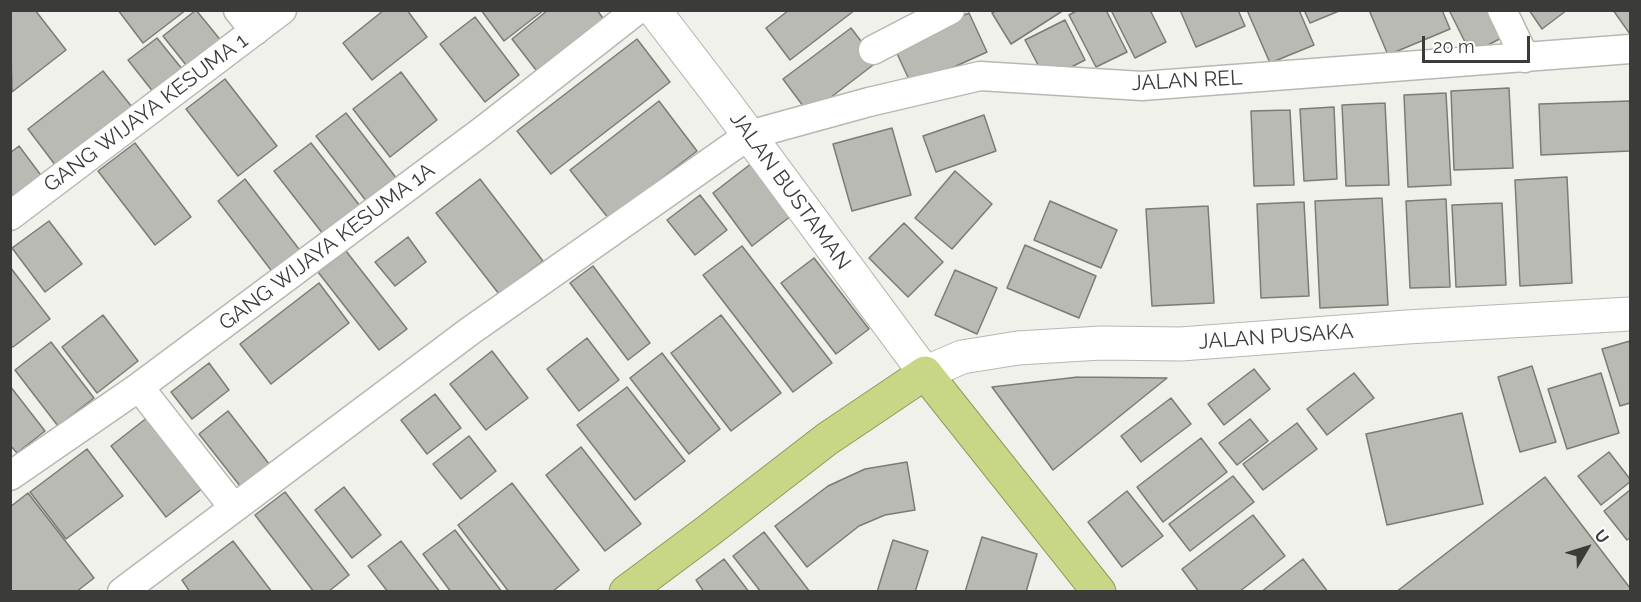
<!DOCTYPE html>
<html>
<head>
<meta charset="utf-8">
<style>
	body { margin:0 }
	#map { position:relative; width:1641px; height:602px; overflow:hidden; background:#f0f1eb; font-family:Raleway,sans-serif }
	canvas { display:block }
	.frame { position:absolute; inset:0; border:12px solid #3b3c39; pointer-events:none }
	.north { position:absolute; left:1557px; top:518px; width:60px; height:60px; -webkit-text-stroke:4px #fff; paint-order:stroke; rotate:52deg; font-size:16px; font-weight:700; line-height:24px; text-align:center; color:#3b3c39 }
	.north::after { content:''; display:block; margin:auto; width:21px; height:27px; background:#3b3c39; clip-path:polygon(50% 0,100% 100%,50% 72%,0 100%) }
	.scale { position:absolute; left:1422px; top:36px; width:108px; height:27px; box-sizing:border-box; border:3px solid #3b3c39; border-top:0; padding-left:8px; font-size:18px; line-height:21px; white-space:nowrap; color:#3b3c39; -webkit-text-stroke:4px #fff; paint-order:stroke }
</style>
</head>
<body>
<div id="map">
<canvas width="1641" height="602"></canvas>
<div class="frame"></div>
<div class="north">U</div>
<div class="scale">20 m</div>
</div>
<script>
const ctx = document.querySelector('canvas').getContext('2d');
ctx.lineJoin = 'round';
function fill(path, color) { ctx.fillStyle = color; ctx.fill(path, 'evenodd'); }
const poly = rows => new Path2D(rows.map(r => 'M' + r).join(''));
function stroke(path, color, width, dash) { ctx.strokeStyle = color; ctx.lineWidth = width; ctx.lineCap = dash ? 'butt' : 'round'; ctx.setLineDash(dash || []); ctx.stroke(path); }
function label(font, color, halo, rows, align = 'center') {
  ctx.font = font + ' Raleway,sans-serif'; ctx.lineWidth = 4.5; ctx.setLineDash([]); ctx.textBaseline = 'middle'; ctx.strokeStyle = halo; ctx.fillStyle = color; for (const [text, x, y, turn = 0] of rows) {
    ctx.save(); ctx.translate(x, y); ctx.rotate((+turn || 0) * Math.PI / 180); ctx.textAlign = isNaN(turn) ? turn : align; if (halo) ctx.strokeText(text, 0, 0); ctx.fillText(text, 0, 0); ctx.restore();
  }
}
const building = poly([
	[10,10,35,10,66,50,12,92,10,10],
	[118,10,186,10,143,43,118,10],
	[196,10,227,48,194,75,163,36,196,10],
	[384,10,407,10,427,37,372,80,343,43,384,10],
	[481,10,544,10,504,41,481,10],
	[548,10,597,10,610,28,543,79,512,39,548,10],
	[789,10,855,10,790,60,766,28,789,10],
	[997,10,1064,10,1011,44,992,13,997,10],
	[1078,10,1106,10,1127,52,1096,67,1069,15,1078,10],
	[1111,10,1150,10,1166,42,1135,58,1111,10],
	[1180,10,1238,10,1245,26,1196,47,1180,10],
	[1247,10,1299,10,1314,45,1270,63,1247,10],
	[1304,10,1338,10,1339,11,1310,23,1304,10],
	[1369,10,1442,10,1450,29,1388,55,1369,10],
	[1449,10,1497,10,1509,34,1471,54,1449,10],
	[1529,10,1567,10,1542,29,1529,10],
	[1613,10,1630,10,1630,34,1613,10],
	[969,13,987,52,912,86,894,47,969,13],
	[475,17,519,75,485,102,440,44,475,17],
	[1065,20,1085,60,1046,80,1025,40,1065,20],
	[851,28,877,62,809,114,783,79,851,28],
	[157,38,187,75,158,98,128,60,157,38],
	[637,39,670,82,551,174,517,131,637,39],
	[103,71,132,107,56,166,28,129,103,71],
	[401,72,437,120,390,157,353,109,401,72],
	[225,79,277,146,238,176,186,109,225,79],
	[1509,88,1513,168,1454,170,1451,91,1509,88],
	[1446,93,1451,185,1408,187,1404,95,1446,93],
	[659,101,697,151,609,219,570,170,659,101],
	[1630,101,1630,151,1541,155,1539,104,1630,101],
	[1385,103,1389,185,1346,186,1342,105,1385,103],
	[1334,107,1337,179,1304,181,1300,109,1334,107],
	[1290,110,1294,185,1254,186,1251,111,1290,110],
	[346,113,397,179,367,202,316,136,346,113],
	[984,115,996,151,936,172,923,136,984,115],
	[892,128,911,195,852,211,833,144,892,128],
	[135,143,191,217,155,245,98,171,135,143],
	[311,143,360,206,323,234,274,171,311,143],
	[19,146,46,182,10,209,10,153,19,146],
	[752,163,791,216,752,246,713,193,752,163],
	[955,171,992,204,952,249,915,218,955,171],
	[1567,177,1572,283,1520,286,1515,180,1567,177],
	[245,179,302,253,274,274,218,201,245,179],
	[480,179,543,261,499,294,436,213,480,179],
	[700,195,727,230,695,255,667,220,700,195],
	[1382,198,1388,305,1320,308,1315,201,1382,198],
	[1446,199,1450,287,1410,288,1406,201,1446,199],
	[1050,201,1117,230,1101,268,1034,240,1050,201],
	[1304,202,1309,296,1261,298,1257,204,1304,202],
	[1502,203,1506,285,1456,287,1452,205,1502,203],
	[1208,206,1214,303,1152,306,1146,209,1208,206],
	[49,221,82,264,45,292,12,248,49,221],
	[904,223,943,262,908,297,869,258,904,223],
	[408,237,426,262,395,286,375,262,408,237],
	[1025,245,1096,276,1079,318,1007,288,1025,245],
	[742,246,832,363,793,392,703,275,742,246],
	[346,251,407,329,379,350,318,272,346,251],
	[814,258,869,329,836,354,781,283,814,258],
	[593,266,650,343,628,360,570,283,593,266],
	[10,267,50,319,13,347,10,345,10,267],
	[955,270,997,288,977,334,935,315,955,270],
	[319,283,349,323,271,384,240,344,319,283],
	[103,315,138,361,97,393,62,347,103,315],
	[721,315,781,393,731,431,671,353,721,315],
	[587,338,619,380,579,411,547,369,587,338],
	[1630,341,1630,403,1620,406,1602,349,1630,341],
	[51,342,94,398,58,426,15,370,51,342],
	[492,351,528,398,486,430,450,384,492,351],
	[662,353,720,429,689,454,630,378,662,353],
	[209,363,229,390,192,419,171,392,209,363],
	[1532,366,1556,442,1520,452,1498,377,1532,366],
	[1254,369,1270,389,1224,425,1208,404,1254,369],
	[1354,373,1374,398,1327,435,1307,409,1354,373],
	[1601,373,1619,433,1567,449,1548,389,1601,373],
	[1078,377,1167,378,1053,470,992,387,1078,377],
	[10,386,45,431,17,453,10,445,10,386],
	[627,387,685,461,635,500,577,425,627,387],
	[435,394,461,428,427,454,401,420,435,394],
	[1171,398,1191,424,1141,462,1121,436,1171,398],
	[228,411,273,469,244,491,199,434,228,411],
	[1462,413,1483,504,1387,525,1366,434,1462,413],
	[148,417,203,488,166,517,111,446,148,417],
	[1250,419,1268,441,1237,465,1219,443,1250,419],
	[1297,423,1317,449,1263,490,1243,464,1297,423],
	[469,436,496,471,461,499,433,464,469,436],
	[1201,438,1227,472,1163,522,1137,487,1201,438],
	[581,447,641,524,605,551,546,475,581,447],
	[87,449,123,496,66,539,30,492,87,449],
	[1609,452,1630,479,1630,482,1601,505,1578,476,1609,452],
	[907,462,915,510,885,515,859,526,807,567,775,526,828,486,865,469,907,462],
	[1233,476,1254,502,1190,551,1169,524,1233,476],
	[1545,477,1630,588,1630,592,1396,592,1545,477],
	[512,483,579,570,552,592,509,592,458,525,512,483],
	[344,487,381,535,352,558,315,510,344,487],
	[1630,490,1630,538,1627,540,1604,511,1630,490],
	[1127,491,1163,536,1122,567,1088,522,1127,491],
	[285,492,349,575,328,592,314,592,255,515,285,492],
	[28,493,94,578,76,592,10,592,10,507,28,493],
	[1253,515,1285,556,1239,592,1199,592,1182,569,1253,515],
	[455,530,502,592,451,592,423,554,455,530],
	[764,532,810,592,761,592,733,556,764,532],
	[982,537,1037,554,1026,592,965,592,982,537],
	[893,540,928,551,915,592,877,592,893,540],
	[233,541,272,592,190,592,182,580,233,541],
	[401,541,440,592,388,592,368,566,401,541],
	[724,559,749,592,704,592,696,580,724,559],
	[1303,559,1328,592,1261,592,1303,559]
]);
fill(building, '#b8bab3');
stroke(building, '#7a7c75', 1.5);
const minor = poly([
	[238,10,255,31],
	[1502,10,1525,58],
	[873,50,950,10],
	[10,216,282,10],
	[139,387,234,508],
	[10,476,139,387,485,129,637,10],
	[122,592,470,331,749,135,869,102,980,76,1142,86,1630,49]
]);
const secondary = poly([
	[654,10,726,104,925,373,962,357,1018,348,1101,343,1181,344,1407,327,1630,314]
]);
const trunk = poly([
	[626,592,708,531,827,439,925,373,1099,592]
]);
stroke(minor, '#b6b8b1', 31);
stroke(secondary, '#b6b8b1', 35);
stroke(trunk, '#8e9a58', 35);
stroke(minor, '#fff', 28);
stroke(secondary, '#fff', 33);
stroke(trunk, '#c8d786', 33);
label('21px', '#3b3c39', '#fff', [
	["JALAN REL",1187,81,-3],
	["GANG WIJAYA KESUMA 1",146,113,-37],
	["JALAN BUSTAMAN",790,191,54],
	["GANG WIJAYA KESUMA 1A",327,247,-37],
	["JALAN PUSAKA",1276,337,-4]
]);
</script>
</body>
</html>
